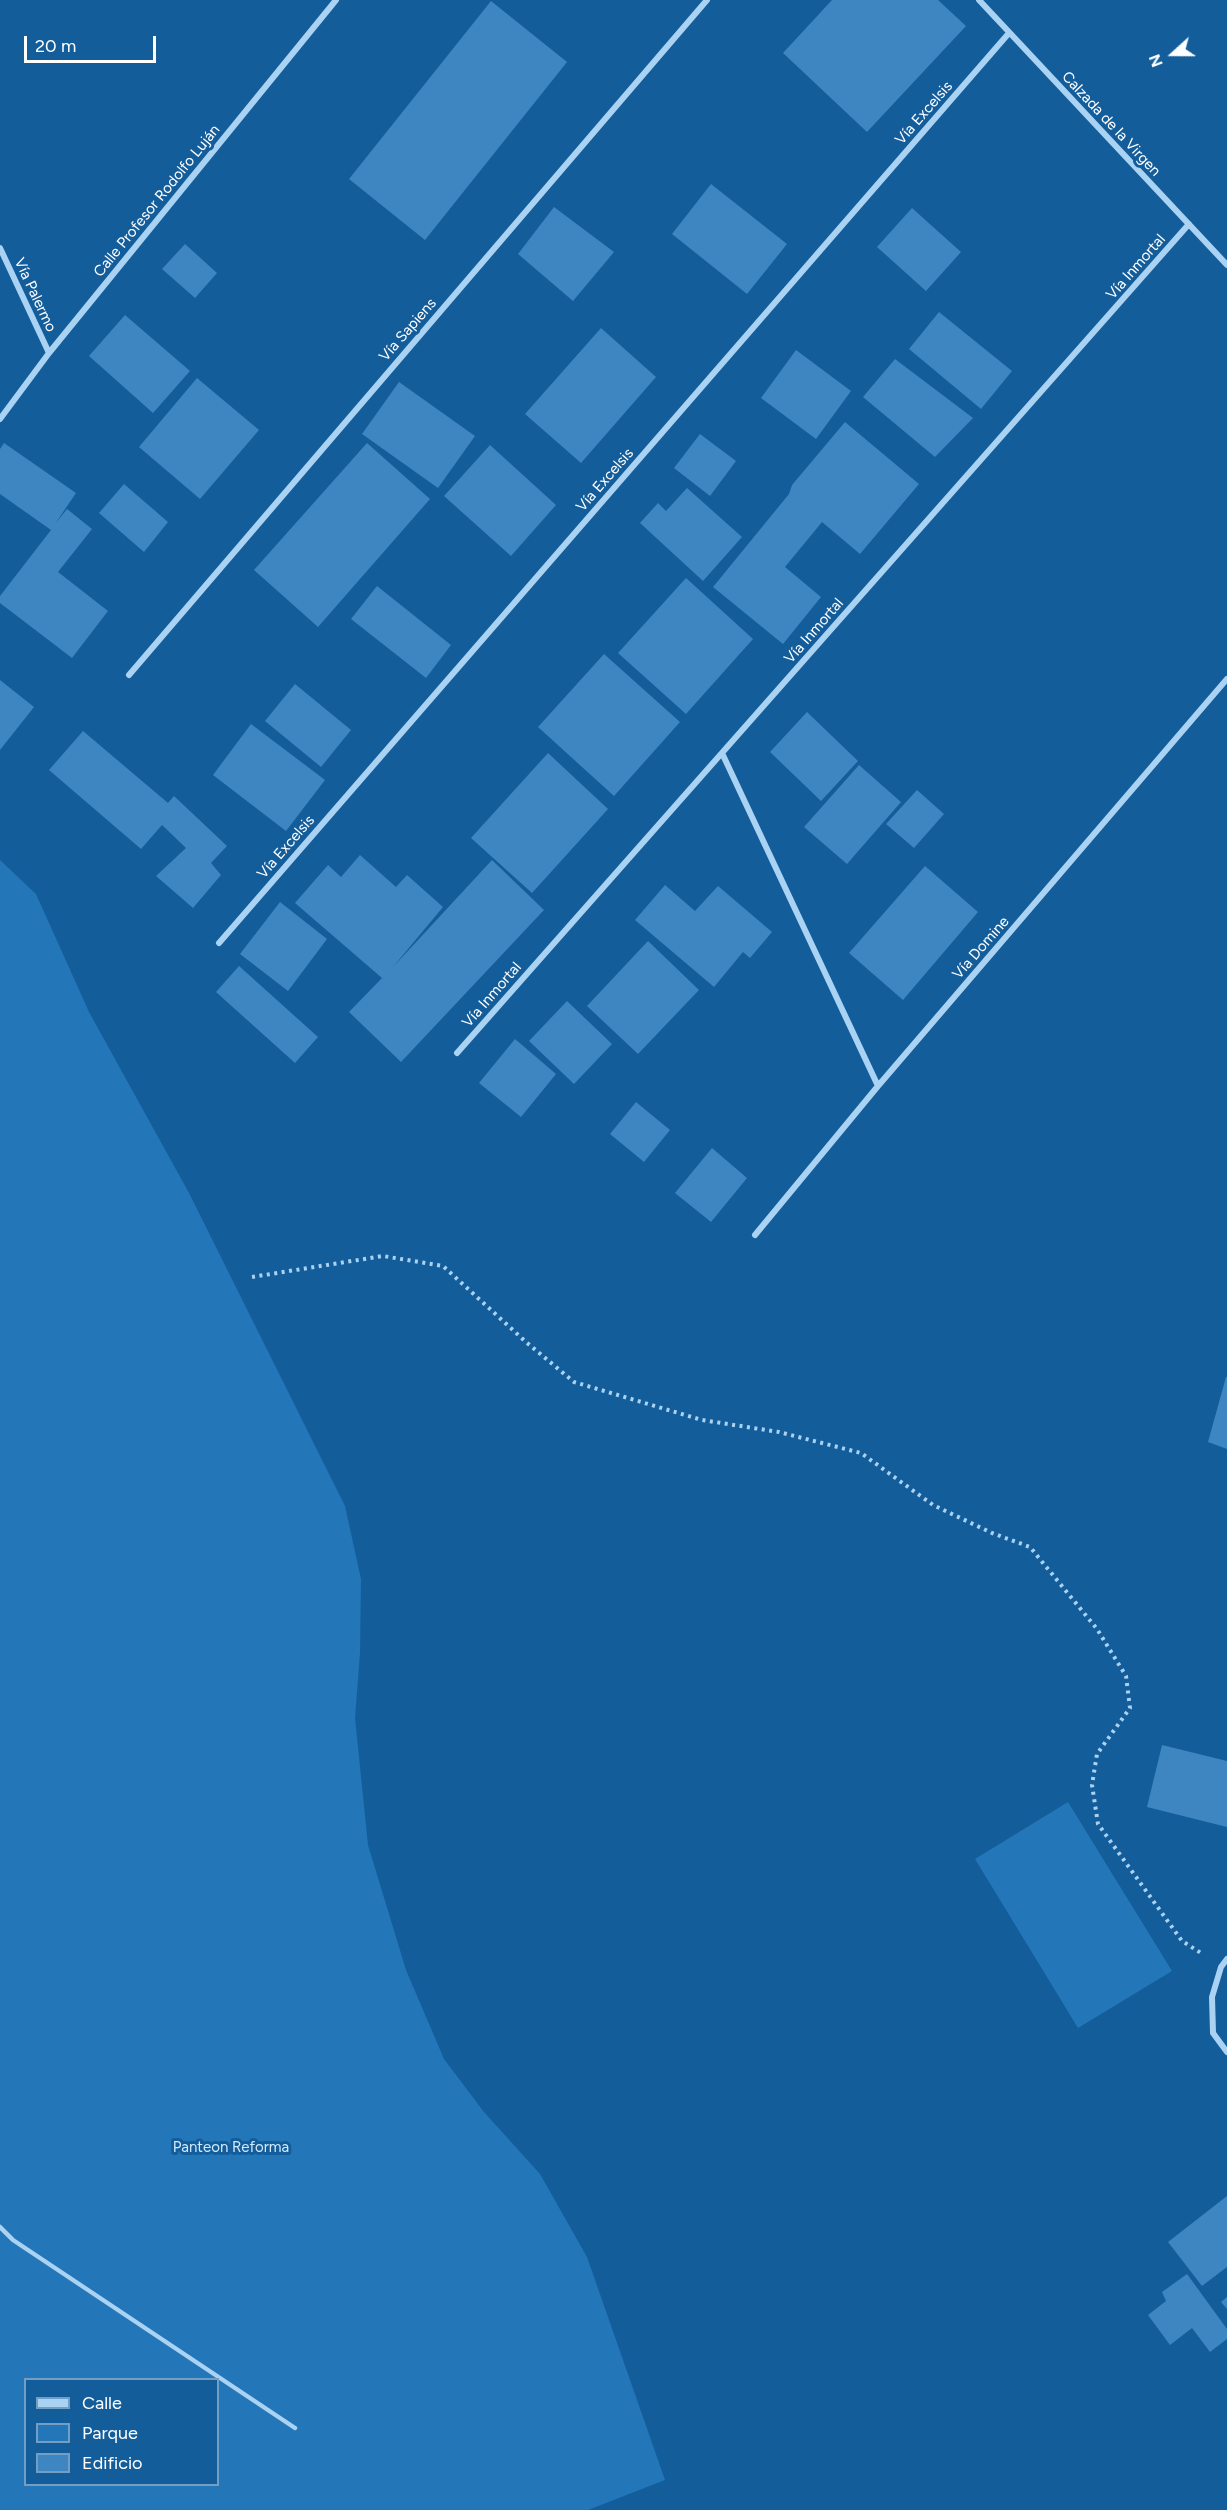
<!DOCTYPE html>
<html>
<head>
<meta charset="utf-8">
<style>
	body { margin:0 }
	#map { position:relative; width:1227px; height:2510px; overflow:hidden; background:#145d9b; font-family:Figtree,sans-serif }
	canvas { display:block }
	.legend { position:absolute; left:24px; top:2378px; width:195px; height:108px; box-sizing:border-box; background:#145d9b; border:2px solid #729ec3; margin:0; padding:8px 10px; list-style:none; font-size:18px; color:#fff }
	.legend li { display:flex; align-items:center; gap:12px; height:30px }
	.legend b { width:30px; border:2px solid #729ec3 }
	.north { position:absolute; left:1143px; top:24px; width:60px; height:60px; -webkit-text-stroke:4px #145d9b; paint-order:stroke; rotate:249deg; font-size:16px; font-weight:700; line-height:24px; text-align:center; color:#fff }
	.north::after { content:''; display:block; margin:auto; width:21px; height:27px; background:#fff; clip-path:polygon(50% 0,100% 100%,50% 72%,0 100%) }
	.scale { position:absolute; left:24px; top:36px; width:132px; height:27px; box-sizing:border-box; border:3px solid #fff; border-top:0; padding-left:8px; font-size:18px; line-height:21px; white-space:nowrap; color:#fff; -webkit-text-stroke:4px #145d9b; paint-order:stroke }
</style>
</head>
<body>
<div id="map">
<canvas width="1227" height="2510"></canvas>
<ul class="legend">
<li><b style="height:8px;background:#a9d2f3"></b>Calle</li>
<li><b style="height:16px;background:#2376b8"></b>Parque</li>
<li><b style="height:16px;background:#3d86c2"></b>Edificio</li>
</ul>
<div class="north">N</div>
<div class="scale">20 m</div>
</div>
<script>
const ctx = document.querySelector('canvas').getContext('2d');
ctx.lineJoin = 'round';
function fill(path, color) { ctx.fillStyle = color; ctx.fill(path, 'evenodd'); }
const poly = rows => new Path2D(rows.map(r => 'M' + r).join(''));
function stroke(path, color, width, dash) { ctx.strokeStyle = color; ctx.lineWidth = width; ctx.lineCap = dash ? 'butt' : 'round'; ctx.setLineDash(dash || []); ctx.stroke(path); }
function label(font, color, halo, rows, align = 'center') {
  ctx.font = font + ' Figtree,sans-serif'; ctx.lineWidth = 6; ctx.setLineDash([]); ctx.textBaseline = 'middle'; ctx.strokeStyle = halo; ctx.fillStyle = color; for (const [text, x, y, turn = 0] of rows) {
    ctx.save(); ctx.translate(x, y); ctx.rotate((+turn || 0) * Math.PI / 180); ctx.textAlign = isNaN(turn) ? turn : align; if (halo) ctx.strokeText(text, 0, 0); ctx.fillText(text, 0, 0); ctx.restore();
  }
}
fill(poly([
	[0,860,36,894,89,1012,189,1193,345,1506,361,1579,360,1653,355,1718,368,1845,406,1970,444,2059,484,2112,540,2174,587,2257,665,2480,588,2510,0,2510],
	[26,2380,218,2380,218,2484,26,2484],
	[1068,1802,1172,1971,1078,2028,975,1859]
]), '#2376b8');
fill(poly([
	[832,0,938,0,966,26,867,132,783,53],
	[491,1,567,62,425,240,349,179],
	[711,184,787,244,747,294,672,234],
	[554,207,614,252,573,301,518,254],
	[912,208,961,252,926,291,877,247],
	[185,244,217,273,195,298,162,269],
	[939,312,1012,371,981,409,909,349],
	[125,315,190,371,153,413,89,356],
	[601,328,656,377,581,463,525,414],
	[796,350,851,391,816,439,761,398],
	[895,359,973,418,935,457,863,397],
	[197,378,259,430,200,499,139,447],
	[399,382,475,436,438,488,362,434],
	[845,422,919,484,860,554,822,522,785,567,821,597,783,644,713,587,789,494,792,485],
	[700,434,736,461,710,496,674,468],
	[4,443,76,493,55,524,67,509,92,529,58,572,108,611,72,658,0,603,0,596,51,530,0,494,0,449],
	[367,443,430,499,318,627,254,570],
	[490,445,556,505,511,556,444,496],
	[124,484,168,522,144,552,99,513],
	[687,488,742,537,703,581,640,523,658,503,666,511],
	[686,578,753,639,686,714,618,653],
	[377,586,451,645,426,678,351,619],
	[604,654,680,722,614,796,538,727],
	[0,680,34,707,0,750],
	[295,684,351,730,321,767,265,721],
	[807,712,858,761,821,801,770,752],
	[251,724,325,780,286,831,213,775],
	[83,731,168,803,174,796,227,846,211,863,221,875,193,908,156,876,186,848,162,825,141,849,49,770],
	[548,753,608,809,532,893,471,838],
	[859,765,901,802,847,864,804,827],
	[917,790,944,814,914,848,886,824],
	[360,855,396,887,407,875,443,907,393,967,492,860,544,910,401,1062,349,1012,382,978,295,903,328,865,341,877],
	[925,866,978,912,903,1000,849,953],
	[665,885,695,911,718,886,772,932,750,958,743,952,714,987,635,920],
	[280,902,327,939,288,991,240,954],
	[648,941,699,990,638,1054,587,1006],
	[239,966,318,1037,295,1063,216,992],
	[567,1001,612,1044,574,1084,529,1041],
	[515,1039,556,1074,521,1117,479,1083],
	[636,1102,670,1130,644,1162,610,1134],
	[712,1148,747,1178,711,1222,675,1193],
	[1226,1377,1227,1377,1227,1449,1208,1442],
	[1162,1745,1227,1761,1227,1827,1147,1807],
	[1227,2196,1227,2267,1202,2286,1168,2242],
	[1187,2274,1227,2329,1227,2339,1210,2352,1192,2328,1170,2345,1148,2315,1166,2301,1162,2292],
	[1227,2297,1227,2309,1221,2302]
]), '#3d86c2');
stroke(poly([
	[252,1277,383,1256,443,1266,526,1342,574,1382,702,1420,779,1432,861,1453,933,1505,992,1533,1030,1547,1097,1629,1126,1676,1130,1708,1097,1754,1092,1785,1098,1824,1182,1941,1201,1953]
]), '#a9d2f3', 4, [3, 4.5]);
stroke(poly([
	[0,2227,13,2240,295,2428]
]), '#a9d2f3', 4.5);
stroke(poly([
	[979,0,1227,265],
	[0,248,49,353],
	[0,419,49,353,336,0],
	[129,675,707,0],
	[722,753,878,1086],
	[219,943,1009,33],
	[457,1053,1189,224],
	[755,1235,878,1086,1227,679],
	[1227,1959,1221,1967,1212,1997,1213,2033,1227,2052]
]), '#a9d2f3', 6);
label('15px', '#fff', '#145d9b', [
	["Vía Excelsis",924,113,-49],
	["Calzada de la Virgen",1111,124,47],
	["Calle Profesor Rodolfo Luján",157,201,-51],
	["Vía Inmortal",1136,267,-49],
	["Vía Palermo",35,295,65],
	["Vía Sapiens",408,330,-49],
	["Vía Excelsis",605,480,-49],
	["Vía Inmortal",814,631,-49],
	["Vía Excelsis",286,847,-49],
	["Vía Domine",981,948,-49],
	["Vía Inmortal",492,995,-49]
]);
label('15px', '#d1eafd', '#145d9b', [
	["Panteon Reforma",231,2148]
]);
</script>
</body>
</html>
